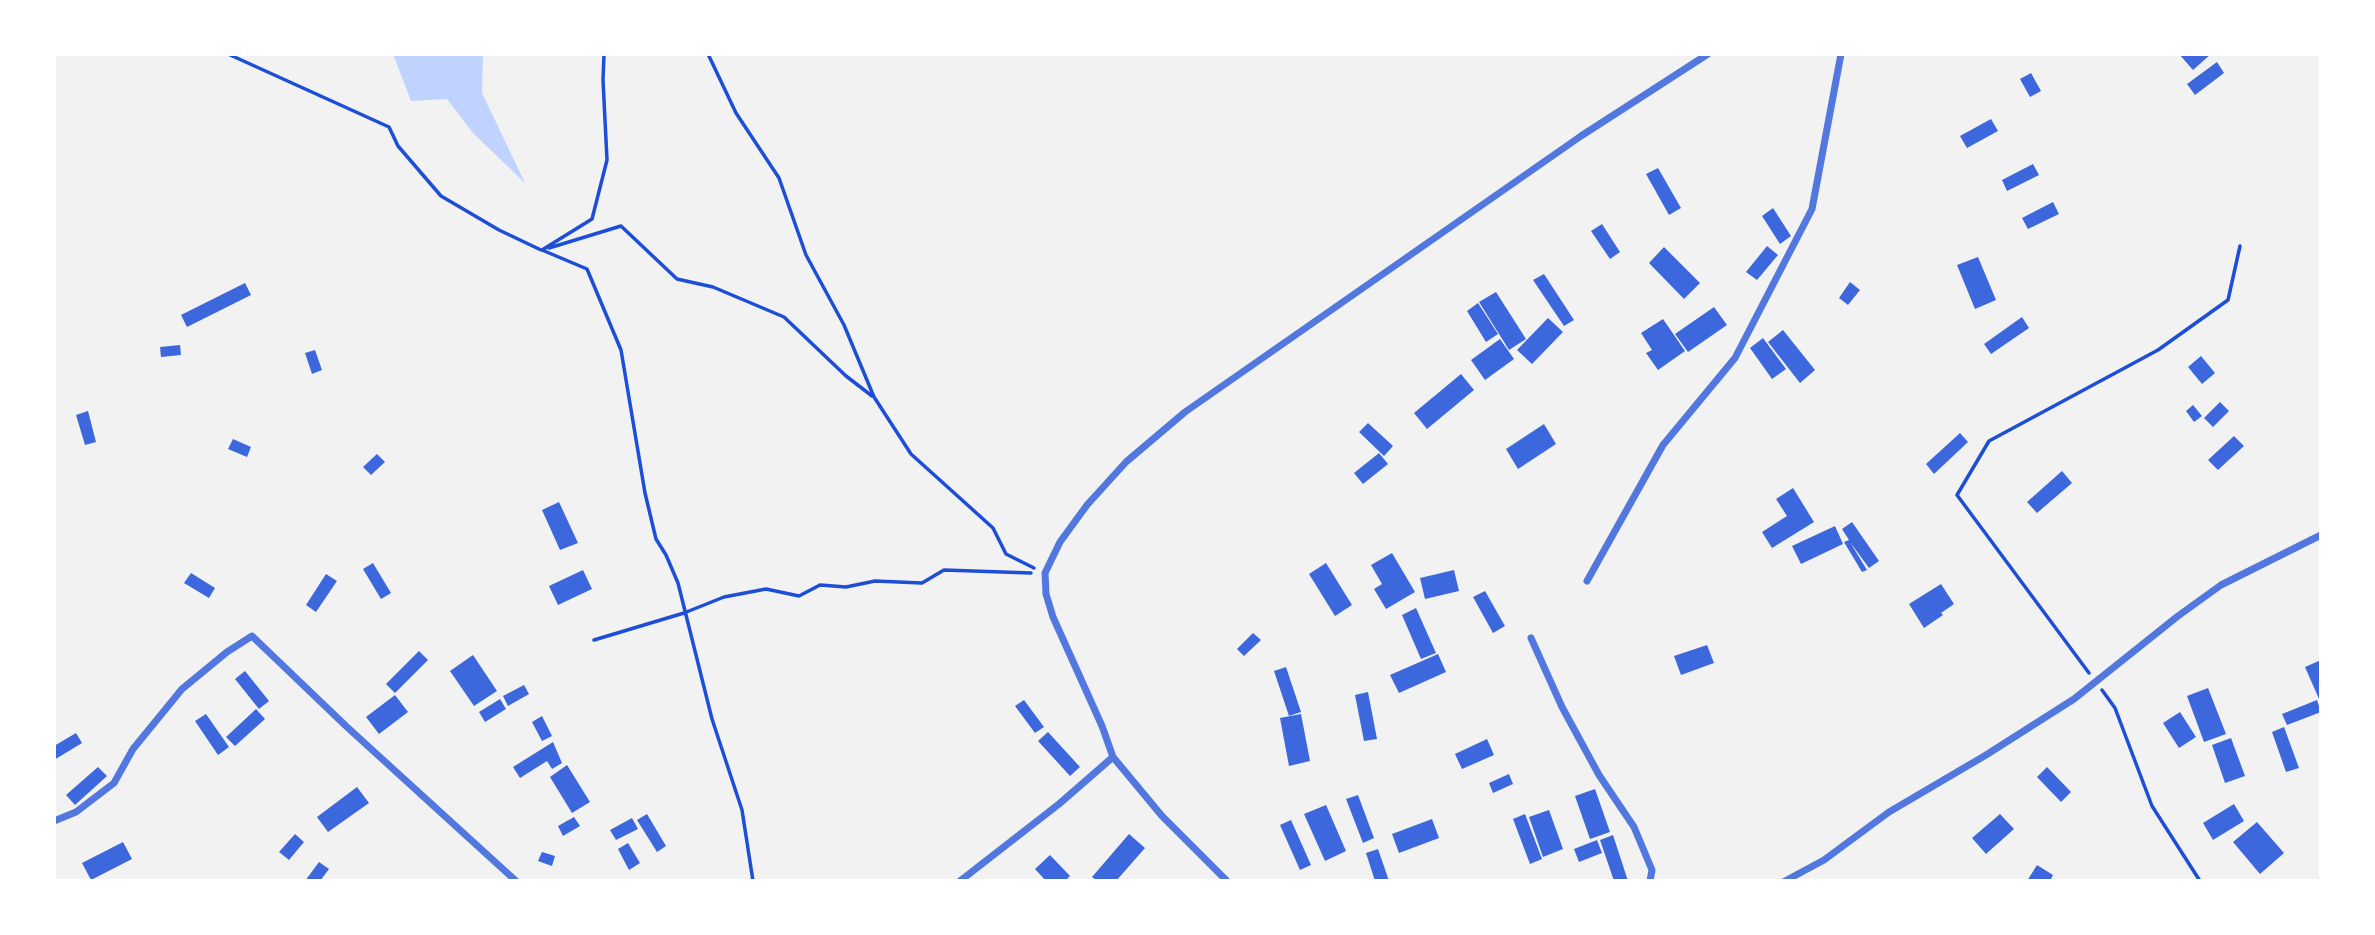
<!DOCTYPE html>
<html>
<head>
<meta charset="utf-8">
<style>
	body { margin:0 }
	#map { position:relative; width:2375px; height:935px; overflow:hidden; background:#f2f2f2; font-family:"Fira Sans Condensed",sans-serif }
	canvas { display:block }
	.frame { position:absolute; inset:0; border:56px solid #fff; pointer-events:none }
</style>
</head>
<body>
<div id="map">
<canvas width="2375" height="935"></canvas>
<div class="frame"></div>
</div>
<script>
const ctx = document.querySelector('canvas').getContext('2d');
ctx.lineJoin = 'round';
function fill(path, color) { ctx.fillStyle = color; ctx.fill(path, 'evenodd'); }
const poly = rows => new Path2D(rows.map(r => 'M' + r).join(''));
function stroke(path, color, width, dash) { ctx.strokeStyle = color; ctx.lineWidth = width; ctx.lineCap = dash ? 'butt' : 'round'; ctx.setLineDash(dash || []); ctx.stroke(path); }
fill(poly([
	[393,54,483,54,482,93,525,183,473,133,447,99,411,101]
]), '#bfd3fe');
fill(poly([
	[2179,54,2211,54,2193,70],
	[2217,62,2224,73,2195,95,2187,84],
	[2031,73,2041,91,2030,97,2020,79],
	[1991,119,1998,131,1967,148,1960,136],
	[2033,164,2039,175,2007,191,2002,180],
	[1658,168,1681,208,1669,215,1646,174],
	[2053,202,2059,214,2028,229,2022,218],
	[1773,208,1791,236,1780,244,1762,216],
	[1602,224,1620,252,1610,259,1591,231],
	[1767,246,1778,255,1757,280,1746,272],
	[1664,247,1700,283,1684,299,1649,263],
	[1978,257,1996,300,1975,309,1957,265],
	[1544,274,1574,320,1564,326,1533,280],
	[1850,282,1860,290,1848,305,1839,298],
	[245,283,251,295,187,327,181,315],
	[1496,292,1526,339,1509,350,1479,302],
	[1478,303,1498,334,1486,342,1467,311],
	[1714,307,1727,325,1688,352,1675,334],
	[2022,317,2029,328,1991,354,1984,344],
	[1548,318,1563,332,1532,364,1517,350],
	[1663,319,1685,351,1658,370,1646,353,1652,350,1641,333],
	[1783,330,1815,370,1800,383,1768,342],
	[1763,338,1786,369,1772,379,1750,348],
	[1500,339,1514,359,1485,380,1471,360],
	[180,345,181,355,161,357,160,347],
	[315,350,322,370,312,374,305,353],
	[2201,356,2215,373,2202,384,2188,367],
	[1461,374,1474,390,1427,429,1414,413],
	[2220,402,2229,411,2213,427,2204,418],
	[2193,405,2202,416,2194,422,2186,411],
	[88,411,96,442,85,445,76,415],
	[1368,423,1393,446,1384,456,1359,432],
	[1544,424,1556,444,1518,469,1506,449],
	[1960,433,1968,442,1934,474,1926,464],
	[2234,436,2244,446,2218,470,2208,460],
	[233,439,251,447,247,457,228,449],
	[1379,453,1388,464,1363,484,1354,473],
	[377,454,385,462,371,475,363,467],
	[2062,471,2072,483,2037,513,2027,502],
	[1793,488,1814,522,1772,548,1762,532,1787,516,1776,499],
	[559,502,578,543,560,550,542,510],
	[1852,522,1879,561,1869,568,1850,542,1867,570,1862,572,1844,542,1849,540,1842,529],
	[1835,526,1843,544,1801,564,1792,546],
	[1392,553,1415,592,1386,609,1374,589,1382,584,1371,565],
	[373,563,391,593,381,599,363,569],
	[1326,563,1352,605,1335,616,1309,574],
	[583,570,592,589,558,605,549,586],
	[1454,570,1459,591,1425,599,1420,578],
	[191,573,215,588,209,598,184,583],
	[326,574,337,581,316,612,306,605],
	[1941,584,1954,604,1941,613,1943,615,1924,628,1909,604],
	[1485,591,1505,626,1493,633,1473,597],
	[1416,608,1436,653,1421,659,1402,615],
	[1253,633,1261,640,1244,656,1237,649],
	[1707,645,1714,663,1681,675,1674,656],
	[419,651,428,660,395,693,386,684],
	[1438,654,1446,672,1399,693,1390,675],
	[473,655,497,691,474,706,450,671],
	[2321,660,2321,698,2319,699,2305,667],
	[1286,667,1301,712,1289,716,1274,671],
	[245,671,269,701,259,709,235,679],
	[524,685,529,694,508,706,503,696],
	[2208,688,2226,734,2204,742,2187,696],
	[1368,692,1377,739,1364,741,1355,695],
	[395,695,408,712,379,734,366,717],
	[500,699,506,709,485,722,479,712],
	[1024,700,1044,727,1035,733,1015,706],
	[2317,700,2321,712,2287,725,2282,714],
	[256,709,265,719,235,746,226,737],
	[2180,712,2196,737,2179,748,2163,723],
	[206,714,229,747,218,755,195,721],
	[1301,714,1310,761,1289,766,1280,718],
	[542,716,552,736,542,741,532,722],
	[2284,727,2299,768,2286,772,2272,732],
	[1048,732,1080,767,1070,776,1038,741],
	[76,733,82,743,54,760,54,746],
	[2231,738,2245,776,2225,783,2212,745],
	[1487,739,1494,755,1462,769,1455,754],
	[553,742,562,763,552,769,547,761,520,778,513,767],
	[567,765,590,802,572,813,550,777],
	[98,767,107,776,75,805,66,795],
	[2047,767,2071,792,2061,802,2037,777],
	[1509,774,1513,784,1493,793,1489,783],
	[357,787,369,803,328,832,317,817],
	[1595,789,1610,832,1590,839,1575,796],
	[1358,795,1374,838,1363,843,1346,799],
	[2234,804,2244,821,2213,840,2203,823],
	[1326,805,1346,851,1325,861,1304,814],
	[1549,810,1563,849,1543,857,1529,817],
	[647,814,666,846,657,852,637,820],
	[1525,814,1542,859,1530,864,1513,819],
	[2000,814,2014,829,1986,854,1972,838],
	[574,817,580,826,563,836,558,826],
	[632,818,638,829,616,840,610,830],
	[1432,819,1439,838,1399,853,1392,834],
	[1291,820,1311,865,1300,870,1280,825],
	[2257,822,2284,853,2260,874,2233,842],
	[295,834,304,842,289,860,279,852],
	[1129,834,1145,848,1116,881,1097,881,1092,877],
	[1613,835,1628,881,1614,881,1600,840],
	[1597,840,1602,853,1579,862,1574,849],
	[123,842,132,859,91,880,82,863],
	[628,843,640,863,629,870,618,849],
	[1378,849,1389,881,1375,881,1366,853],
	[542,852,555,856,552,866,538,861],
	[1050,855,1070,876,1065,881,1046,881,1035,869],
	[319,862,329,869,320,881,305,881],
	[2037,865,2053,875,2050,881,2027,881]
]), '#3d67dc');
stroke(poly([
	[228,54,389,127,398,146,441,196,499,230,541,250],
	[604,54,603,80,607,160,592,219,542,250,587,269,621,350,645,493,656,539,666,555,678,583,712,719,742,810,753,881],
	[708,54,736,113,779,178,806,255,844,325,874,397,911,454,993,528,1006,554,1034,568],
	[549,248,621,226,677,279,713,287,784,317,846,376,872,396],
	[594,640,684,613,724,597,766,589,799,596,820,585,846,587,875,581,922,583,944,570,1031,573],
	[2089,673,1957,495,1989,441,2158,350,2228,300,2240,246],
	[2102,690,2115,708,2152,806,2200,881]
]), '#1d4ed8', 3.5);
stroke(poly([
	[1587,581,1663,445,1735,358,1812,209,1841,54],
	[1531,638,1562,707,1599,775,1634,827,1652,870,1650,881],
	[54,821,76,812,114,783,133,749,182,689,227,652,252,636,347,727,516,881],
	[960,881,1059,804,1113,757],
	[1227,881,1162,816,1113,757,1102,726,1053,617,1046,594,1045,573,1060,542,1087,505,1126,462,1185,412,1581,136,1708,54],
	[1785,881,1824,860,1889,812,1986,755,2074,699,2178,616,2221,585,2321,535]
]), '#5277de', 7);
</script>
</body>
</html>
